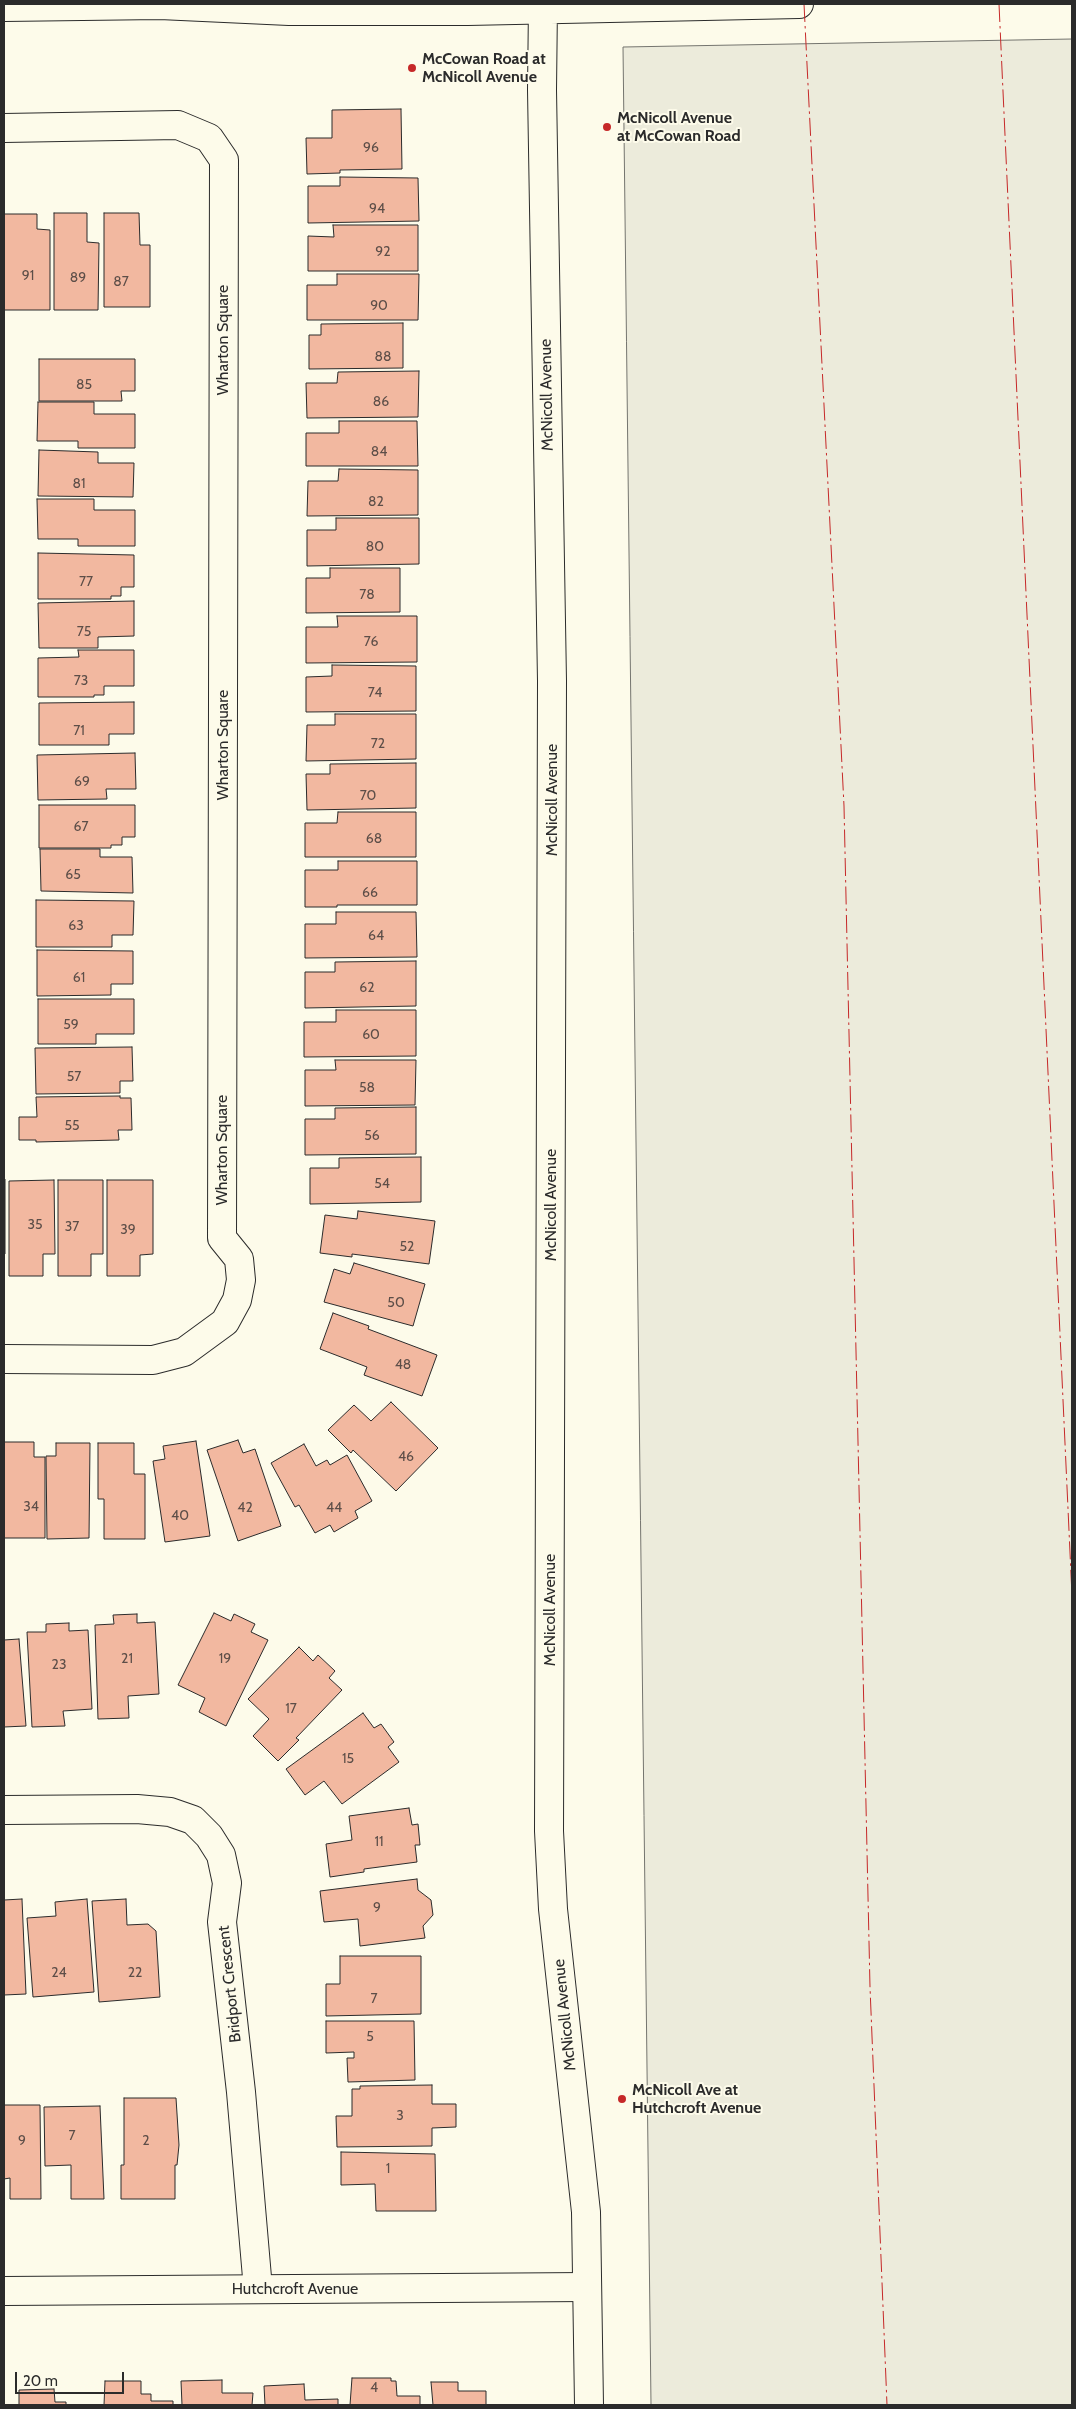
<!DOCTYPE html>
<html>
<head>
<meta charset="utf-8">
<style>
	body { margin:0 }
	#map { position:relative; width:1076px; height:2409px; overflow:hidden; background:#fdfbea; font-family:Cabin,sans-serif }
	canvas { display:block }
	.frame { position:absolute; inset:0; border:5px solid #2b2b2b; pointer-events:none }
	.scale { position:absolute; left:15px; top:2372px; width:109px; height:22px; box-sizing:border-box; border:2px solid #2b2b2b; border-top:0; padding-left:6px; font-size:15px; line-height:18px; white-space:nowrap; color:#2b2b2b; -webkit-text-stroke:4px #fdfbea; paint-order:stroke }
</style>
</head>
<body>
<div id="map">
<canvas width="1076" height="2409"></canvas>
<div class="frame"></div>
<div class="scale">20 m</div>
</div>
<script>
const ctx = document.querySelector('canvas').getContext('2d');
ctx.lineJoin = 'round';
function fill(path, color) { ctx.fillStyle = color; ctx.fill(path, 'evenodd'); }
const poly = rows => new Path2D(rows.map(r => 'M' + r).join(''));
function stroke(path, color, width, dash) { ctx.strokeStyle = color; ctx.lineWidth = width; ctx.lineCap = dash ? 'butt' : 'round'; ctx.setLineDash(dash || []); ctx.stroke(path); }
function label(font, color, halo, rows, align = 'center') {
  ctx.font = font + ' Cabin,sans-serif'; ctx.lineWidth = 4; ctx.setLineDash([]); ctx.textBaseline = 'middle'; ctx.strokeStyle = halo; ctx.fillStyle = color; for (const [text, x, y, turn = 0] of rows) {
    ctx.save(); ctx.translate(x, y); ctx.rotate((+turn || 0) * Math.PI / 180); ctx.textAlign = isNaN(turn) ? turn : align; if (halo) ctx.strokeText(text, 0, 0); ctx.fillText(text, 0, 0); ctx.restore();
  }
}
const green = poly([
	[1072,39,1072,2405,651,2405,623,47,1072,39]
]);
fill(green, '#ecebdb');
stroke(green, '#74746e', 1);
const building = poly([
	[401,109,402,169,340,170,340,173,307,174,306,138,332,138,332,110,401,109],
	[340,177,418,178,419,221,308,223,308,186,340,186,340,177],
	[54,213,87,213,87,242,99,243,98,310,54,310,54,213],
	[104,213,139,213,140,245,150,245,150,307,104,307,104,213],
	[4,214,37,214,37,229,50,230,50,310,4,310,4,214],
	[333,225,418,225,418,271,308,271,308,236,334,237,333,225],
	[337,274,419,274,418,320,307,320,307,285,337,285,337,274],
	[403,323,403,368,309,369,309,335,321,335,321,324,403,323],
	[39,359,135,359,135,391,121,391,122,401,39,401,39,359],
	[419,371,418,417,307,418,306,383,337,383,338,372,419,371],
	[38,402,94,402,94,414,135,414,135,448,78,448,78,441,37,441,38,402],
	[339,421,417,421,418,466,306,466,306,433,339,433,339,421],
	[39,450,98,452,98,463,134,463,133,497,38,496,39,450],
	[339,469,418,470,418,515,307,516,308,481,338,481,339,469],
	[37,499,94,499,94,510,135,510,135,546,78,546,78,539,38,539,37,499],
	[336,518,419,518,419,564,307,566,307,530,336,530,336,518],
	[38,553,134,555,134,587,121,587,121,596,111,596,111,599,38,599,38,553],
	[330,568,400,568,400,612,306,613,306,578,330,578,330,568],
	[134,601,134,636,98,637,98,648,39,648,38,603,134,601],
	[337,616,417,616,417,662,306,663,306,627,338,627,337,616],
	[78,650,134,650,134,686,104,686,104,695,94,695,94,697,38,697,38,658,79,657,78,650],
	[332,665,416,666,416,711,306,712,306,677,332,676,332,665],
	[134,702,134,734,109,734,109,745,39,745,39,703,134,702],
	[335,714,416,714,416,759,306,761,307,725,335,725,335,714],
	[135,753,136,789,106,789,107,799,38,800,37,755,135,753],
	[416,763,416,808,307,810,306,774,330,774,330,764,416,763],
	[39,805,135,805,135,837,122,837,122,845,111,845,111,848,39,848,39,805],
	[338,812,416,812,416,857,305,857,305,823,337,823,338,812],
	[40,849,100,849,100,857,132,857,133,893,41,891,40,849],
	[338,861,417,861,417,905,337,905,337,907,305,907,305,870,338,870,338,861],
	[36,900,134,901,133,935,112,935,112,947,36,947,36,900],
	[336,912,416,912,417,957,305,958,305,924,336,924,336,912],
	[37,950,133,951,133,984,111,984,111,995,37,996,37,950],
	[416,961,416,1006,305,1008,305,972,335,972,335,962,416,961],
	[38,999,134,999,134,1034,96,1034,96,1044,38,1044,38,999],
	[336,1010,416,1010,416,1056,304,1057,304,1022,336,1022,336,1010],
	[132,1047,133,1081,120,1081,120,1093,36,1094,35,1048,132,1047],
	[335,1060,416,1060,415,1105,305,1106,305,1070,336,1070,335,1060],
	[120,1096,120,1098,131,1098,132,1130,118,1130,119,1140,36,1142,36,1140,19,1140,19,1117,37,1117,36,1097,120,1096],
	[416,1107,416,1154,305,1155,305,1119,335,1119,335,1108,416,1107],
	[421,1157,421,1202,310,1204,310,1168,339,1168,339,1158,421,1157],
	[4,1179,5,1179,5,1254,4,1254,4,1179],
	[54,1180,55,1254,43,1254,43,1276,9,1276,9,1181,54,1180],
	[58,1180,103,1180,103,1254,91,1254,91,1276,58,1276,58,1180],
	[107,1180,153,1180,153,1254,140,1255,140,1276,107,1276,107,1180],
	[358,1211,435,1221,429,1264,352,1254,352,1257,320,1253,325,1215,357,1219,358,1211],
	[354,1263,425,1284,413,1326,324,1302,334,1269,350,1274,354,1263],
	[333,1313,369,1326,368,1329,437,1355,422,1396,364,1375,367,1367,320,1349,333,1313],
	[391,1402,438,1448,396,1491,353,1450,351,1453,328,1430,354,1405,371,1421,391,1402],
	[238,1440,243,1453,255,1449,281,1526,238,1541,207,1450,238,1440],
	[196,1441,210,1536,165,1542,153,1461,165,1459,163,1446,196,1441],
	[4,1442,34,1442,34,1457,45,1457,45,1538,4,1538,4,1442],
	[56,1443,90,1443,89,1538,47,1539,46,1456,56,1456,56,1443],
	[98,1443,134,1443,134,1474,145,1474,145,1539,104,1539,104,1499,98,1499,98,1443],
	[304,1444,316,1466,327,1460,330,1465,347,1455,372,1501,355,1511,358,1518,334,1532,330,1525,315,1533,299,1505,295,1507,271,1463,304,1444],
	[214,1613,231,1621,234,1614,255,1624,251,1632,268,1640,226,1726,199,1712,205,1698,178,1685,214,1613],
	[137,1614,137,1623,155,1622,159,1694,128,1696,129,1718,98,1719,95,1625,114,1624,113,1615,137,1614],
	[69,1623,69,1631,88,1630,92,1709,63,1711,65,1726,32,1727,27,1632,46,1632,46,1624,69,1623],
	[19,1639,26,1726,4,1727,4,1640,19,1639],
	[299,1647,313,1661,318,1655,335,1671,329,1678,342,1690,296,1738,299,1740,278,1761,253,1736,269,1719,248,1699,299,1647],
	[363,1713,374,1728,381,1724,394,1742,388,1747,399,1762,342,1804,324,1781,305,1795,286,1769,363,1713],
	[409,1808,412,1825,418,1824,420,1845,415,1845,417,1862,364,1869,364,1872,330,1877,326,1844,352,1840,349,1816,409,1808],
	[417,1879,418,1890,431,1900,433,1915,423,1926,425,1938,360,1946,358,1919,324,1922,320,1891,417,1879],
	[22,1899,26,1994,4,1995,4,1900,22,1899],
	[87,1899,94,1992,33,1997,27,1918,56,1916,55,1902,87,1899],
	[126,1899,127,1925,148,1924,156,1931,160,1997,99,2002,92,1901,126,1899],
	[340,1956,421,1956,421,2014,326,2016,326,1984,340,1984,340,1956],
	[326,2021,414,2021,415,2080,348,2082,347,2058,354,2058,354,2052,326,2053,326,2021],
	[432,2085,432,2104,456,2104,456,2127,432,2128,432,2146,337,2147,336,2116,352,2116,352,2089,360,2089,360,2086,432,2085],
	[124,2098,176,2098,179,2145,177,2165,175,2165,175,2199,121,2199,121,2165,124,2165,124,2098],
	[4,2105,40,2105,41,2199,10,2199,10,2178,4,2179,4,2105],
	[100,2106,104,2199,71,2199,71,2165,45,2166,44,2107,100,2106],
	[341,2152,435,2154,436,2211,376,2211,375,2184,341,2185,341,2152],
	[352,2378,391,2378,391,2381,396,2381,397,2396,420,2396,420,2405,350,2405,352,2378],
	[222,2380,222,2393,253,2393,252,2405,182,2405,181,2381,222,2380],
	[105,2381,141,2381,141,2394,151,2394,151,2401,173,2401,173,2405,104,2405,105,2381],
	[431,2382,458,2382,458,2391,486,2391,486,2405,433,2405,431,2382],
	[304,2384,305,2400,338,2399,338,2405,265,2405,264,2386,304,2384],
	[54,2389,55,2402,66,2402,66,2405,19,2405,19,2390,54,2389]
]);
fill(building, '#f2b8a0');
stroke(building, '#2b2b2b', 1);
const minor = poly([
	[4,128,178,125,209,138,224,160,222,1238,239,1259,241,1280,237,1300,225,1322,184,1352,153,1360,4,1359],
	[4,1810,137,1809,170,1812,193,1820,209,1836,221,1855,227,1883,222,1922,241,2092,258,2289]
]);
const tertiary = poly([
	[4,2291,587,2287]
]);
const secondary = poly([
	[543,4,542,90,552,681,549,1831,553,1909,586,2212,589,2405],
	[4,7,160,5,289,11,468,11,799,4]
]);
stroke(minor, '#2b2b2b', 30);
stroke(tertiary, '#2b2b2b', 30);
stroke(secondary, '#2b2b2b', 30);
stroke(minor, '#fdfbea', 28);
stroke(tertiary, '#fdfbea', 28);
stroke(secondary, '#fdfbea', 28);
stroke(poly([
	[804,4,844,806,870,1987,887,2405],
	[999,4,1072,1596]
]), '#c62828', 1, [18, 4, 2.5, 4]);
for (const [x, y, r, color] of [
	[412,68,5,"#c62828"],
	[607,127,5,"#c62828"],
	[622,2099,5,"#c62828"]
]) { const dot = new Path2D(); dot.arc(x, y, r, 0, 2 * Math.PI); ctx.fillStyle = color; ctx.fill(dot); stroke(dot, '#fdfbea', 2); }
label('14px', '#5d4e48', null, [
	["96",371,148],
	["94",377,209],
	["92",383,252],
	["91",28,276],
	["89",78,278],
	["87",121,282],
	["90",379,306],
	["88",383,357],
	["85",84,385],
	["86",381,402],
	["84",379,452],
	["81",79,484],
	["82",376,502],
	["80",375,547],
	["77",86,582],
	["78",367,595],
	["75",84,632],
	["76",371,642],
	["73",81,681],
	["74",375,693],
	["71",79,731],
	["72",378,744],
	["69",82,782],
	["70",368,796],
	["67",81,827],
	["68",374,839],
	["65",73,875],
	["66",370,893],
	["63",76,926],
	["64",376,936],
	["61",79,978],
	["62",367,988],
	["59",71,1025],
	["60",371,1035],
	["57",74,1077],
	["58",367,1088],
	["55",72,1126],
	["56",372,1136],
	["54",382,1184],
	["35",35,1225],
	["37",72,1227],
	["39",128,1230],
	["52",407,1247],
	["50",396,1303],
	["48",403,1365],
	["46",406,1457],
	["34",31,1507],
	["42",245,1508],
	["44",334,1508],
	["40",180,1516],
	["21",127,1659],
	["19",225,1659],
	["23",59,1665],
	["17",291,1709],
	["15",348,1759],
	["11",379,1842],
	["9",377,1908],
	["24",59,1973],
	["22",135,1973],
	["7",374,1999],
	["5",370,2037],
	["3",400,2116],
	["7",72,2136],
	["9",22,2141],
	["2",146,2141],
	["1",388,2169],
	["4",374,2388]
]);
label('bold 16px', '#2b2b2b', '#fdfbea', [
	["McCowan Road at",422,59],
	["McNicoll Avenue",422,77],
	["McNicoll Avenue",617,118],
	["at McCowan Road",617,136],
	["McNicoll Ave at",632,2090],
	["Hutchcroft Avenue",632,2108]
], 'left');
label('16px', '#2b2b2b', '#fdfbea', [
	["Wharton Square",223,340,-90],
	["McNicoll Avenue",547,395,-91],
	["Wharton Square",223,745,-90],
	["McNicoll Avenue",552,800,-90],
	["Wharton Square",222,1150,-90],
	["McNicoll Avenue",551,1205,-90],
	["McNicoll Avenue",550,1610,-90],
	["Bridport Crescent",230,1984,-96],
	["McNicoll Avenue",565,2015,-96],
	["Hutchcroft Avenue",295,2289]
]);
</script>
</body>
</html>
